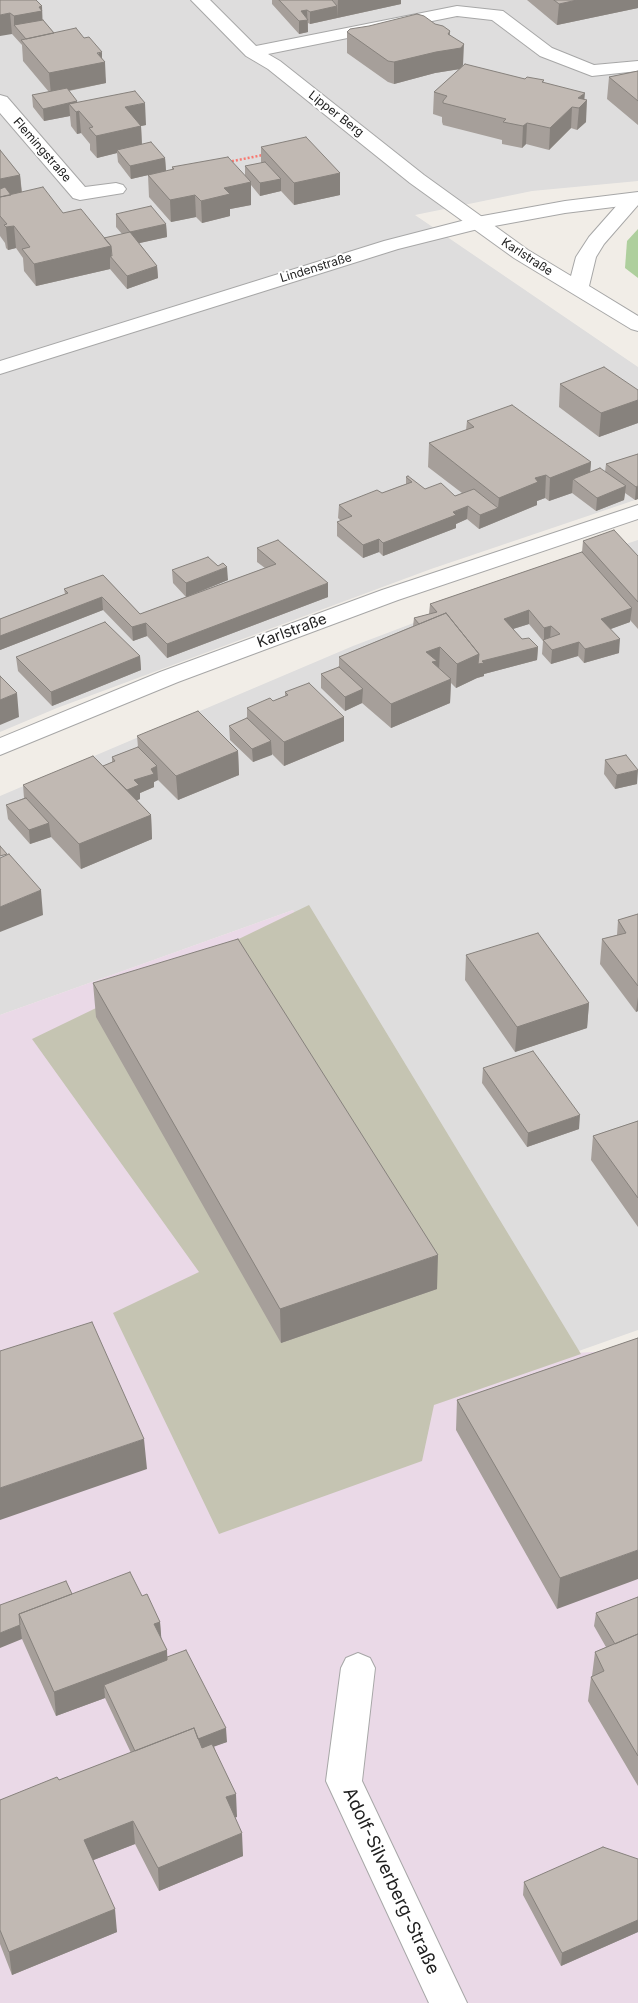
<!DOCTYPE html>
<html>
<head>
<meta charset="utf-8">
<style>
	body { margin:0 }
	canvas { display:block; background:#f1ede7 }
</style>
</head>
<body>
<canvas width="638" height="2003"></canvas>
<script>
const ctx = document.querySelector('canvas').getContext('2d');
ctx.lineJoin = 'round';
function fill(path, color) { ctx.fillStyle = color; ctx.fill(path, 'evenodd'); }
const poly = rows => new Path2D(rows.map(r => 'M' + r).join(''));
function stroke(path, color, width, dash) { ctx.strokeStyle = color; ctx.lineWidth = width; ctx.lineCap = dash ? 'butt' : 'round'; ctx.setLineDash(dash || []); ctx.stroke(path); }
function label(font, color, halo, rows, align = 'center') {
  ctx.font = font + ' Inter,sans-serif'; ctx.lineWidth = 4; ctx.setLineDash([]); ctx.textBaseline = 'middle'; ctx.strokeStyle = halo; ctx.fillStyle = color; for (const [text, x, y, turn = 0] of rows) {
    ctx.save(); ctx.translate(x, y); ctx.rotate((+turn || 0) * Math.PI / 180); ctx.textAlign = isNaN(turn) ? turn : align; if (halo) ctx.strokeText(text, 0, 0); ctx.fillText(text, 0, 0); ctx.restore();
  }
}
fill(poly([
	[0,0,638,0,638,181,532,191,415,215,638,367,638,499,431,569,57,708,0,732],
	[638,540,638,1330,573,1353,293,910,0,1015,0,796,353,646,590,556]
]), '#dedddd');
fill(poly([
	[293,910,573,1353,638,1350,638,2003,0,2003,0,1015]
]), '#ead9e7');
fill(poly([
	[309,905,581,1354,434,1405,422,1461,219,1534,113,1313,199,1272,32,1039]
]), '#c5c4b2');
fill(poly([
	[638,229,638,278,625,268,627,241]
]), '#aecf9d');
const minor = poly([
	[191,0,210,0,256,46,457,6,503,11,552,48,594,65,638,61,638,71,592,76,540,56,492,20,457,16,268,54,280,61,424,175,528,250,571,276,576,257,589,237,626,195,638,194,638,205,604,244,596,257,589,286,638,316,638,331,631,329,514,258,410,183,268,69,246,56,191,0],
	[0,95,7,97,85,187,116,183,123,185,126,189,123,193,80,200,73,198,0,113,0,95],
	[638,505,638,519,398,600,178,682,0,755,0,738,160,672,382,590,638,505],
	[358,1653,370,1658,375,1668,362,1781,467,2003,429,2003,326,1781,341,1668,346,1658,358,1653]
]);
const tertiary = poly([
	[638,192,638,204,565,213,478,229,398,249,0,374,0,361,384,241,477,217,565,201,638,192]
]);
stroke(minor, '#a7a7a7', 2);
stroke(tertiary, '#a7a7a7', 2);
stroke(poly([
	[228,162,263,155]
]), '#f87971', 2.5, [2, 2]);
fill(minor, '#fff');
fill(tertiary, '#fff');
fill(poly([
	[0,0,43,20,54,33,102,58,106,83,69,91,77,103,146,125,141,126,142,144,165,158,166,171,172,170,172,167,245,176,245,166,261,163,261,147,340,173,340,195,294,205,281,191,260,196,251,185,251,205,230,209,230,216,202,223,196,217,171,222,149,197,148,175,131,179,118,162,117,153,97,158,90,150,90,144,81,133,77,134,71,126,70,116,44,121,33,107,32,95,49,92,23,61,22,45,12,34],
	[272,0,401,0,401,4,310,24,308,23,308,32,299,34,272,4],
	[527,0,638,0,638,8,557,25],
	[347,32,450,35,463,65,461,68,525,79,544,80,543,83,584,100,586,122,577,130,571,128,549,150,526,144,522,148,502,144,502,140,443,125,442,122,442,117,433,114,434,92,460,69,435,73,394,84,388,82,347,53],
	[638,71,638,125,607,99,609,77],
	[0,150,20,175,22,192,63,213,104,238,122,234,116,227,116,214,166,224,167,237,139,243,157,266,158,278,127,289,110,269,36,286,24,271,23,258,16,248,8,250,6,248,5,243,0,236],
	[560,384,638,390,638,423,599,437,559,407],
	[467,421,591,462,590,472,605,472,606,464,638,454,638,499,635,500,625,493,624,500,596,511,572,493,549,501,545,498,537,501,537,505,479,529,467,519,456,524,456,528,383,556,379,552,363,558,337,536,337,522,341,521,338,518,339,505,382,493,406,484,406,477,425,489,455,496,462,493,428,467,429,443,466,430],
	[583,541,638,556,638,629,630,620,630,622,610,629,619,653,584,663,578,656,551,664,542,654,543,641,529,624,513,629,522,639,538,647,537,660,484,674,484,676,477,678,456,688,451,683,450,703,391,728,362,703,345,711,321,688,321,674,339,667,339,657,413,626,414,618,429,614,430,604,582,552],
	[257,548,328,597,167,658,147,636,133,641,103,610,0,650,0,619,65,594,64,589,103,575,140,614,186,597,173,583,172,570,228,580,192,595,265,568,257,562],
	[140,656,141,670,52,706,18,671,16,657],
	[285,692,344,717,344,741,284,766,272,754,253,762,230,740,229,726,247,718,247,708,273,701,285,696],
	[137,736,238,751,239,775,178,800,158,780,154,782,154,787,140,793,140,799,137,800,151,815,152,839,81,869,51,837,30,844,8,819,6,805,24,798,23,785,103,766,112,762,112,757,138,747],
	[605,760,637,784,615,789,604,774],
	[638,914,638,1011,636,1012,600,964,602,939,617,935,618,920],
	[466,955,589,1003,587,1028,515,1052,465,980],
	[93,983,437,1289,281,1343,96,1017],
	[483,1068,579,1129,527,1147,482,1083],
	[638,1121,638,1227,591,1160,593,1136],
	[638,1338,557,1609,456,1430,457,1400],
	[72,1594,142,1596,160,1622,161,1639,167,1650,167,1657,227,1742,214,1746,237,1817,235,1817,243,1856,159,1891,135,1844,93,1860,117,1932,12,1975,0,1944,0,1800,59,1780,131,1753,105,1698,56,1716,22,1639,0,1605],
	[638,1597,638,1786,588,1701,591,1677,592,1676,595,1652,606,1647,594,1626,596,1613],
	[638,1859,638,1932,561,1966,523,1895,524,1882]
]), '#a69f9a');
fill(poly([
	[338,0,401,0,401,4,337,18],
	[577,0,638,0,638,8,557,25,559,4],
	[42,6,43,32,14,25,14,16],
	[337,6,337,18,310,24,310,12],
	[307,10,308,32,299,34,299,21,301,11],
	[10,13,12,34,0,36,0,15],
	[450,31,449,50,464,44,463,65,460,69,435,73,394,84,394,62,448,34],
	[102,52,102,62,105,62,106,83,51,94,49,73],
	[585,93,584,103,587,100,586,122,577,130,579,108,578,98],
	[77,101,78,112,79,111,81,133,77,134,76,112,69,104,70,116,44,121,43,109],
	[145,103,146,125,126,129,125,107],
	[572,107,571,128,549,150,550,128],
	[527,123,526,144,522,148,523,126],
	[141,126,142,148,117,150,117,153,97,158,96,136],
	[165,158,166,171,131,179,130,166],
	[340,173,340,195,294,205,294,183],
	[20,175,22,197,0,202,0,179],
	[281,179,281,191,260,196,260,183],
	[251,182,251,205,230,209,230,216,202,223,201,201,224,188],
	[195,195,196,217,171,222,170,200],
	[166,224,167,237,131,245,130,232],
	[14,226,16,248,8,250,6,227],
	[111,246,111,258,110,256,110,269,36,286,34,264],
	[157,266,158,278,127,289,127,276],
	[638,400,638,423,599,437,601,413],
	[591,462,589,486,573,479,572,493,549,501,550,478],
	[546,475,545,498,537,501,537,505,479,529,480,515,498,508,499,498,535,478],
	[626,486,624,500,596,511,597,498],
	[638,486,638,499,635,500,636,487],
	[468,506,467,519,456,524,456,528,383,556,383,543],
	[379,539,379,552,363,558,363,545],
	[227,567,228,580,186,597,186,583],
	[328,583,328,597,167,658,167,644],
	[102,597,103,610,0,650,0,636],
	[632,608,630,622,600,633,601,619],
	[529,610,529,624,503,632,504,619],
	[146,623,147,636,133,641,132,627],
	[551,626,550,640,544,640,544,628],
	[620,639,619,653,584,663,585,649],
	[579,642,578,656,551,664,552,650],
	[440,647,439,671,426,652],
	[538,647,537,660,484,674,484,676,477,678,456,688,457,664,479,654,482,661],
	[140,656,141,670,52,706,51,692],
	[451,679,450,703,391,728,391,704],
	[363,689,362,703,345,711,345,697],
	[17,693,19,717,0,725,0,700],
	[344,717,344,741,284,766,284,742],
	[271,741,272,755,253,762,252,749],
	[238,751,239,775,178,800,176,776],
	[157,766,158,780,154,782,154,787,140,793,140,799,121,807,120,793,134,780,151,769],
	[638,770,637,784,615,789,617,775],
	[151,815,152,839,81,869,79,844],
	[49,823,51,837,30,844,29,830],
	[41,890,43,915,0,932,0,907],
	[638,997,638,1011,636,1012],
	[589,1003,587,1028,515,1052,517,1027],
	[580,1115,579,1129,527,1147,528,1133],
	[438,1255,437,1289,281,1343,280,1309],
	[144,1439,147,1469,0,1520,0,1488],
	[638,1550,638,1579,557,1609,560,1578],
	[160,1622,162,1646,154,1624],
	[20,1625,22,1639,0,1648,0,1633],
	[167,1650,168,1674,104,1685,105,1698,56,1716,54,1692],
	[226,1728,227,1742,141,1773,140,1760],
	[236,1794,237,1817,227,1820,226,1797],
	[133,1821,135,1844,86,1863,84,1840],
	[242,1833,243,1856,159,1891,158,1868],
	[115,1909,117,1932,12,1975,9,1952],
	[638,1920,638,1932,561,1966,562,1953]
]), '#87827d');
const building = poly([
	[0,0,36,0,42,6,39,7,42,11,14,16,10,13,0,15,0,0],
	[279,0,332,0,337,6,310,12,307,10,301,11,308,20,299,21,279,0],
	[554,0,577,0,559,4,554,0],
	[417,14,424,16,435,24,443,26,450,31,448,34,464,44,461,48,436,52,394,62,388,61,347,32,350,29,369,26,417,14],
	[43,20,54,33,26,39,14,25,43,20],
	[76,28,84,38,89,37,102,52,97,53,105,62,49,73,21,40,76,28],
	[465,64,525,79,527,77,544,80,542,82,585,93,578,98,587,100,579,108,572,107,550,128,527,123,523,126,503,122,506,119,443,103,443,101,447,96,434,92,465,64],
	[638,71,638,101,609,77,638,71],
	[67,88,77,101,43,109,32,95,67,88],
	[135,91,145,103,125,107,141,126,96,136,89,128,93,127,79,111,76,112,69,104,135,91],
	[306,137,340,173,294,183,261,147,306,137],
	[151,142,165,158,130,166,117,150,151,142],
	[0,150,20,175,0,179,0,150],
	[228,157,251,182,224,188,230,194,201,201,195,195,170,200,148,175,174,169,172,167,228,157],
	[265,162,281,179,260,183,245,166,265,162],
	[5,187,11,195,0,197,0,189,5,187],
	[43,187,63,213,81,209,111,246,34,264,22,249,30,247,14,226,6,227,4,225,7,224,0,216,0,197,43,187],
	[151,206,166,224,130,232,116,214,151,206],
	[130,232,157,266,127,276,110,256,112,256,111,246,104,238,130,232],
	[604,367,638,390,638,400,601,413,560,384,604,367],
	[512,405,591,462,550,478,546,475,535,478,538,482,499,498,429,443,474,427,467,421,512,405],
	[638,454,638,486,636,487,606,464,638,454],
	[600,468,626,486,597,498,573,479,600,468],
	[408,476,425,489,441,483,455,496,474,489,498,508,480,515,468,506,453,512,456,515,383,543,379,539,363,545,337,522,352,516,339,505,377,490,382,493,412,482,406,477,408,476],
	[614,530,638,556,638,602,583,541,614,530],
	[278,540,328,583,167,644,146,623,132,627,102,597,0,636,0,619,68,593,64,589,103,575,140,614,276,564,257,548,278,540],
	[582,552,632,608,601,619,620,639,585,649,579,642,552,650,543,640,560,634,551,626,544,628,529,610,504,619,522,639,529,638,538,647,482,661,484,663,478,664,479,654,446,613,419,624,414,618,437,612,430,604,582,552],
	[208,557,218,566,223,563,227,567,186,583,172,570,208,557],
	[446,613,479,654,457,664,440,647,426,652,437,661,432,662,451,679,391,704,339,657,446,613],
	[105,622,140,656,51,692,16,657,105,622],
	[339,667,363,689,345,697,321,674,339,667],
	[0,676,17,693,0,700,0,676],
	[309,683,344,717,284,742,247,708,270,698,273,701,288,695,285,692,309,683],
	[198,711,238,751,176,776,137,736,198,711],
	[247,718,271,741,252,749,229,726,247,718],
	[138,747,157,766,151,769,154,774,134,780,139,785,127,790,103,766,115,761,112,757,138,747],
	[626,755,638,770,617,775,605,760,626,755],
	[93,756,151,815,79,844,23,785,93,756],
	[26,798,49,823,29,830,6,805,26,798],
	[0,846,7,854,0,856,0,846],
	[9,854,41,890,0,907,0,858,9,854],
	[638,914,638,986,602,939,626,933,618,920,638,914],
	[538,933,589,1003,517,1027,466,955,538,933],
	[238,939,438,1255,280,1309,93,983,238,939],
	[533,1051,580,1115,528,1133,483,1068,533,1051],
	[638,1121,638,1198,593,1136,638,1121],
	[92,1322,144,1439,0,1488,0,1351,92,1322],
	[638,1338,638,1550,560,1578,457,1400,638,1338],
	[130,1572,142,1596,147,1594,160,1622,154,1624,167,1650,54,1692,19,1614,130,1572],
	[66,1581,72,1594,19,1614,20,1625,0,1633,0,1605,66,1581],
	[638,1597,638,1634,615,1644,596,1613,638,1597],
	[638,1634,638,1756,591,1677,604,1671,595,1652,638,1634],
	[186,1650,226,1728,198,1739,194,1728,135,1751,104,1685,167,1660,167,1657,186,1650],
	[194,1728,202,1748,212,1744,236,1794,226,1797,242,1833,158,1868,133,1821,84,1840,115,1909,9,1952,0,1930,0,1800,57,1777,59,1780,194,1728],
	[603,1847,638,1859,638,1920,562,1953,524,1882,603,1847]
]);
fill(building, '#c1b9b3');
stroke(building, '#87827d', 1);
label('12px', '#202020', '#fff', [
	["Lipper Berg",336,114,38],
	["Flemingstraße",42,150,49],
	["Karlstraße",527,257,33],
	["Lindenstraße",316,268,-17]
]);
label('15px', '#202020', '#fff', [
	["Karlstraße",292,631,-20]
]);
label('18px', '#202020', '#fff', [
	["Adolf-Silverberg-Straße",391,1881,65]
]);
</script>
</body>
</html>
